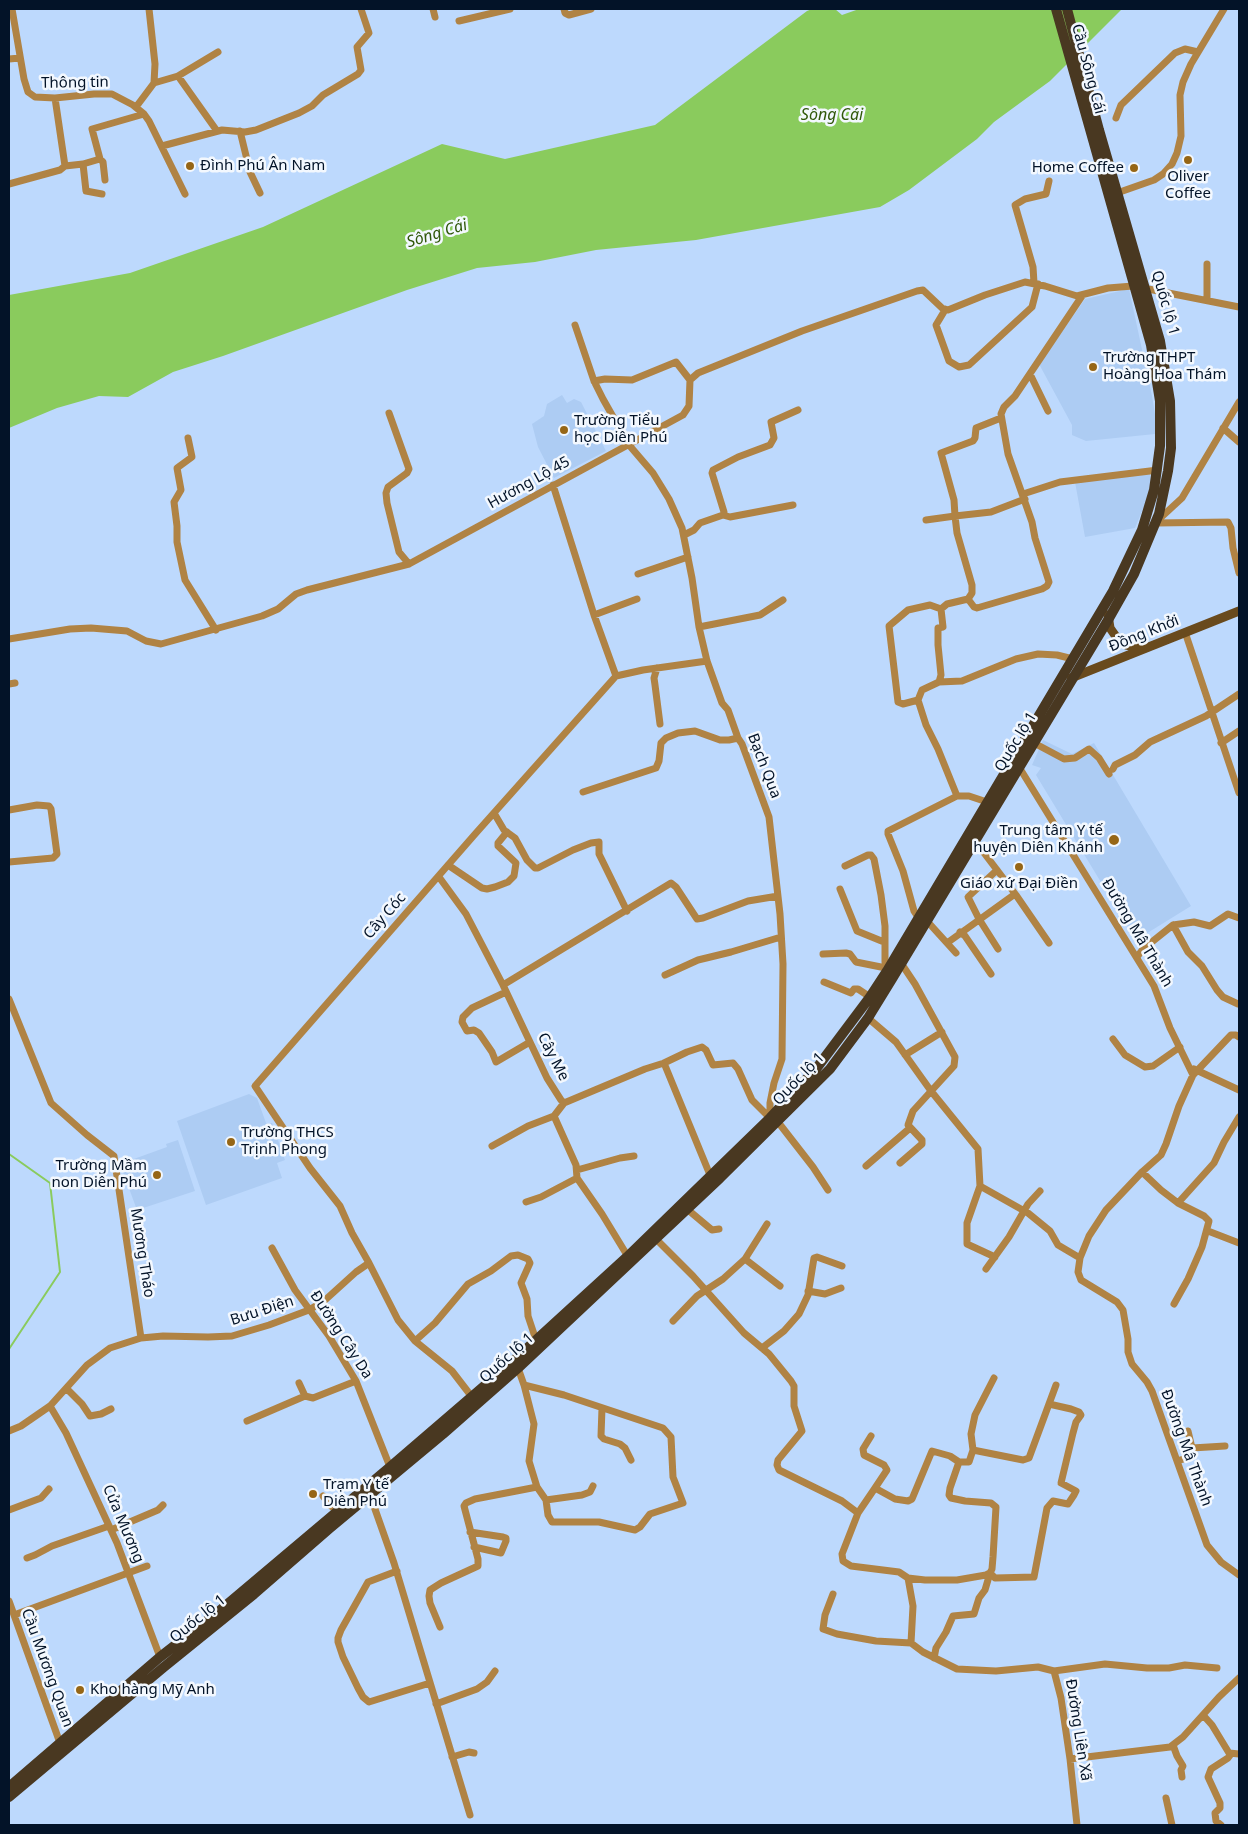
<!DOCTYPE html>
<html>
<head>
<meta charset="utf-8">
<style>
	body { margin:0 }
	#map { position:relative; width:1248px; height:1834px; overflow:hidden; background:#bdd9fd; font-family:"Noto Sans",sans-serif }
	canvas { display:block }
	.frame { position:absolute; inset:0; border:10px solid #031328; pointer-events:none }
</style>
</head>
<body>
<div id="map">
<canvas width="1248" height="1834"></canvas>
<div class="frame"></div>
</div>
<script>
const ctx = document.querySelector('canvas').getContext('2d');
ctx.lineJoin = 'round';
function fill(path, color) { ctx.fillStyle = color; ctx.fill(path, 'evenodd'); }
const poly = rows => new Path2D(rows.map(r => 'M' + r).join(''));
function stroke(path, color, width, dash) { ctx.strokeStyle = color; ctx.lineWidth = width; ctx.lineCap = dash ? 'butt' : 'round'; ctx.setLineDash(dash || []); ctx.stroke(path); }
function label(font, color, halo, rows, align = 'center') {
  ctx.font = font + ' "Noto Sans",sans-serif'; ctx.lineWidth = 5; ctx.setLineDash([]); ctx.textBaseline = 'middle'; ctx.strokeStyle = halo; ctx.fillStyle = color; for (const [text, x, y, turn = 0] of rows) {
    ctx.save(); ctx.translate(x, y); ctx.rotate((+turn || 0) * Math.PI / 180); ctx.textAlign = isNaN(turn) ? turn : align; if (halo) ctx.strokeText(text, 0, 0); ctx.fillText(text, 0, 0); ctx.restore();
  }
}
fill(poly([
	[1129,289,1152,396,1155,414,1155,434,1086,441,1072,435,1072,425,1039,364,1085,299],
	[562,395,567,403,574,399,581,402,606,451,554,478,538,447,532,424,544,416,547,404],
	[1150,473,1150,492,1135,528,1085,537,1075,482],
	[1043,740,1072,754,1094,743,1191,906,1136,940,1036,775,1041,768,1032,765],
	[249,1094,257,1098,266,1123,272,1123,285,1160,277,1163,282,1178,206,1205,177,1121],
	[178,1140,195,1191,137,1210,120,1164,167,1147,166,1144]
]), '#adccf3');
fill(poly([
	[812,9,835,9,842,15,859,9,1122,9,1050,81,994,122,977,139,909,190,880,207,696,240,596,250,535,262,477,268,407,290,223,356,173,372,128,397,99,396,57,408,9,428,9,295,130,273,263,227,442,144,505,159,655,125,807,11]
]), '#8acb5d');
stroke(poly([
	[9,1154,50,1183,60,1272,9,1349]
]), '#8acb5d', 2);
stroke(poly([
	[12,9,24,79,28,92,35,97,55,98,94,94,112,94,133,105,144,114,149,121,185,194],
	[149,9,155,64,154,83,178,76,218,52],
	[433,9,435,17],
	[564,9,565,13,569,15,591,9],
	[459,21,510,9],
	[9,59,20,58],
	[178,76,217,131],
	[136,107,154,83],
	[1116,118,1121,105,1175,53,1185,49,1198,52],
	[240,131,250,172,260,193],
	[162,146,222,130,245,132,256,130,299,113,312,106,323,95,358,74,361,70,357,47,369,33,361,9],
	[83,164,86,191,102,194],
	[65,166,83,164,100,159],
	[105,180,103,162,100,159,92,129,144,114],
	[9,184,60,170,65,166,55,98],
	[1117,193,1154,180,1163,174,1172,164,1177,153,1181,136,1180,95,1183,82,1191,64,1224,9],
	[1034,283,1033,267,1015,205,1025,199,1046,194,1049,181],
	[1207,300,1207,264],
	[945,310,936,325,949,361,959,367,969,365,1032,307,1038,284],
	[575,325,594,381,603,399,629,445,653,473,669,499,682,528,692,578,699,627,707,661,722,703,728,710,738,738,742,744,769,817,780,914,783,964,782,1059,774,1083,770,1103,770,1118],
	[1030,374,1048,411],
	[594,381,605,379,632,380,676,362,690,380],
	[389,413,409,469,407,473,388,487,386,493,387,503,399,552,409,564],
	[1223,428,1239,442],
	[188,438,192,457,177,468,181,490,174,502,177,526,177,542,185,580,216,630],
	[553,485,594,615,616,676],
	[1023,494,1060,482,1158,470],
	[723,515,724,512,712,473,713,470,738,457,770,445,774,438,771,422,798,410],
	[926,520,955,516,954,500,941,453,973,441,975,438,976,428,1001,418],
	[1156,522,1182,498,1239,402],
	[1156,523,1228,522,1231,528,1233,548,1239,573],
	[684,535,694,530,700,523,723,515,730,517,793,505],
	[638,574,688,557],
	[968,599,974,607,977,608,1042,589,1047,586,1049,582,1035,538,1032,522,1008,454,1001,414,1004,407,1015,396,1082,296],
	[594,615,637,599],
	[699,627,760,615,783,600],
	[1185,632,1239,793],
	[9,639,70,629,91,628,127,631,146,641,161,644,262,616,278,609,296,594,307,590,409,564,683,415,689,406,690,380,698,373,802,331,917,291,923,290,942,308,948,310,985,295,1025,282,1045,286,1077,296,1108,288,1133,286,1239,307],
	[657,668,654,678,655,685,660,724],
	[939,682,962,681,1016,659,1038,654,1057,655,1073,659],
	[9,684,15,683],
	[918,700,903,704,898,702,889,626,908,610,930,605,941,609],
	[1034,743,1064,759,1075,758,1089,749,1099,758,1109,774],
	[1221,743,1239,731],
	[1019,767,1154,986,1170,1028,1193,1075,1179,1106,1166,1144,1161,1155,1142,1172,1106,1210,1089,1236,1080,1258,1078,1272,1081,1280,1117,1302,1123,1310,1128,1339,1128,1352,1132,1364,1147,1382,1152,1391,1207,1545,1221,1562,1239,1575],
	[1113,769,1115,765,1135,755,1150,742,1206,716,1239,694],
	[583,792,656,768,659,761,661,743,666,738,678,733,695,731,720,740,729,740,738,738],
	[987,802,969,796,957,796,938,749,926,725,918,700,922,690,939,682,941,675,938,645,938,628,943,627,941,609,947,604,968,599,972,593,972,585,957,533,955,516,991,512,1025,499],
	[9,810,37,805,49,806,51,809,57,854,53,858,9,862],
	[494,813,504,830,515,838,527,860,535,868,538,868,573,850,591,843,599,842,599,854,602,860,627,911],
	[975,841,1016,895,1049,943],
	[448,865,482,888,487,889,495,887,508,882,514,876,516,863,498,846,498,843,507,832],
	[845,866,868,855,871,855,874,859,881,895,885,926,885,962,887,971],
	[997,870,968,897,979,919,998,949],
	[439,877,466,914,503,985,547,1078,561,1100,564,1103,645,1069,664,1063,710,1175],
	[840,889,857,931,884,942],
	[918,917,914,911,903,871,888,834,888,831,957,796],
	[927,921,956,953],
	[1173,925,1188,952,1202,966,1217,990,1223,997,1238,1004],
	[960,932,965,936,991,974],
	[947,943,1015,894],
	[823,954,846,953,850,954,856,962,886,968],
	[1137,957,1143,949,1173,925,1194,922,1210,926,1228,914,1239,918],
	[665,975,698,960,731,952,781,937],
	[824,982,851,993,854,989,858,989,870,997],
	[503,985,671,883,676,887,697,919,703,918,748,901,778,896],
	[506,992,472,1008,463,1017,462,1022,467,1031,474,1030,479,1033,492,1052,496,1062,530,1042],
	[9,999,51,1103,87,1135,114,1156,141,1338],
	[868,1018,896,1042,931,1091,978,1149,980,1186,967,1223,967,1244,995,1257],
	[1113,1039,1125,1055,1145,1067,1153,1066,1180,1047],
	[905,1055,942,1032],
	[664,1063,687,1052,702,1047,706,1050,713,1065,733,1063,738,1069,752,1100,770,1118],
	[1194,1069,1239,1090],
	[1193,1075,1231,1035,1236,1035,1239,1037],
	[564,1103,554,1116,576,1165,577,1178,602,1214,630,1260],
	[778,1122,813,1167,828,1190],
	[492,1146,528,1126,554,1116],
	[900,1163,922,1144,922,1140,908,1125,913,1111,954,1066,955,1057,915,984,901,963],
	[866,1166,910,1128],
	[577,1170,620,1158,634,1156],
	[1142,1172,1161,1190,1178,1203,1214,1163,1224,1142,1239,1117],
	[980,1186,1028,1213,1050,1231,1058,1245,1080,1258],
	[526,1202,541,1197,577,1178],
	[687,1209,712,1230,719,1229],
	[1208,1231,1239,1243],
	[656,1239,693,1276,744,1333,769,1354,791,1381,794,1386,794,1406,802,1431,778,1460,777,1465,779,1470,842,1501,858,1513,842,1554,843,1561,851,1566,899,1572,908,1578,913,1606,911,1643],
	[272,1248,295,1290,329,1336,356,1381,390,1467],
	[745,1259,780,1286],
	[369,1263,352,1233,340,1206,310,1168,255,1086,476,833,616,676,643,670,707,661],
	[986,1269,1009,1237,1028,1204,1040,1191],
	[808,1291,825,1294,841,1288],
	[1174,1304,1188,1279,1202,1247,1209,1221,1204,1216,1178,1203],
	[673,1321,697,1296,723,1279,745,1259,767,1224],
	[415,1341,435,1323,468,1284,491,1271,511,1256,518,1255,528,1259,530,1263,521,1283,527,1299,528,1316,536,1340],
	[762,1348,784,1331,799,1314,808,1295,814,1258,817,1257,842,1266],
	[518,1368,524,1385,564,1395,663,1428,671,1437,673,1477,683,1503,650,1514,640,1527,635,1530,599,1522,552,1522,548,1515,546,1500,537,1487,529,1461,534,1424,524,1385],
	[299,1383,305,1396,313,1398,356,1381],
	[67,1389,82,1404,90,1416,101,1414,111,1409],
	[50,1406,66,1433,117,1543,160,1657],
	[602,1408,601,1436,604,1439,620,1444,625,1448,631,1460],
	[247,1421,305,1396],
	[9,1431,21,1426,50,1406,87,1365,110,1348,141,1338,163,1336,208,1337,232,1336,269,1325,309,1310,324,1301,356,1272,369,1263,398,1320,415,1341,452,1371,472,1397],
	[871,1436,863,1449,864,1455,884,1465,887,1470,875,1488],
	[1192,1448,1225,1446],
	[973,1450,971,1434,975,1415,994,1378],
	[1177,1461,1190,1457,1192,1448,1188,1431],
	[959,1462,969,1462,973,1450,1023,1460,1029,1458,1056,1385],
	[370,1495,394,1563,470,1815],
	[323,1496,330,1505,337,1511],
	[546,1500,582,1495,590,1492,593,1486],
	[9,1510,41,1498,49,1489],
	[858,1513,875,1488,895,1499,908,1501,912,1499,932,1451,950,1456,959,1462,950,1488,949,1495,951,1498,965,1501,991,1503,996,1507,993,1557,992,1569,990,1573,986,1575,957,1580,925,1580,908,1578],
	[111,1530,158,1510,163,1505],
	[470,1532,503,1537,506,1538,506,1541,501,1553,474,1547],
	[27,1558,35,1555,52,1546,109,1526],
	[397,1571,368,1582,341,1630,338,1638,338,1642,343,1657,358,1688,363,1697,369,1702,430,1683],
	[833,1594,825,1615,823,1629,837,1634,876,1641,911,1643],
	[9,1601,60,1743],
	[14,1615,147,1566],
	[440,1627,430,1603,429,1596,430,1590,441,1583,478,1566,478,1559,464,1506,466,1503,475,1499,537,1487],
	[911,1643,923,1652,957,1669,996,1671,1038,1667,1054,1671,1061,1698,1070,1759,1077,1825],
	[934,1658,936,1648,946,1632,953,1616,974,1614,979,1598,985,1590,990,1573,995,1578,1034,1577,1047,1508,1053,1501,1068,1504,1074,1495,1076,1491,1061,1483,1073,1433,1076,1422,1081,1415,1079,1412,1071,1409,1049,1404],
	[1054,1671,1105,1664,1147,1668,1169,1668,1185,1665,1217,1668],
	[436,1704,477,1689,487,1682,495,1671],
	[1203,1715,1212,1725,1229,1753,1239,1754],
	[1173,1745,1177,1756,1183,1766,1181,1770,1182,1777],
	[452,1757,469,1752,474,1753],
	[1070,1759,1170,1747,1183,1737,1219,1697,1239,1678],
	[1166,1798,1172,1825],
	[1221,1825,1216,1821,1215,1813,1220,1808,1220,1803,1208,1777,1211,1769,1228,1758,1231,1754]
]), '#b08344', 7);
stroke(poly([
	[1108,615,1110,628,1117,638,1126,645,1141,648],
	[1071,678,1239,611]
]), '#694a1d', 9);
stroke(poly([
	[9,1787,160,1657,218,1612,390,1467,511,1363,627,1257,770,1118,816,1069,870,997,887,971,1113,591,1142,530,1154,490,1160,446,1160,401,1151,345,1056,9],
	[9,1797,164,1667,254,1594,330,1528,443,1434,518,1368,720,1178,830,1069,868,1018,892,979,1108,620,1134,574,1159,514,1168,471,1171,448,1170,401,1160,341,1099,130,1067,9]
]), '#493821', 10);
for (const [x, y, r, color] of [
	[1188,160,5,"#966616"],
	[190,166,5,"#966616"],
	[1134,168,5,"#966616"],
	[1093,367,5,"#966616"],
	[564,430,5,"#966616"],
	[1114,840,6,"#966616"],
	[1019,867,5,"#966616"],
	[231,1142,5,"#966616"],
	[157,1175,5,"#966616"],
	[313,1494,5,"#966616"],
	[80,1690,5,"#966616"]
]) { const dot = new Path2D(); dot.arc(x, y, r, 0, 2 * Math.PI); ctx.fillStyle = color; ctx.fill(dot); stroke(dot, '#f3f8fe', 2); }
label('15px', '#031328', '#f3f8fe', [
	["Cầu Sông Cái",1088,69,75],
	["Thông tin",75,83,-1],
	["Quốc lộ 1",1165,303,74],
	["Hương Lộ 45",529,483,-29],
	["Đồng Khởi",1144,634,-22],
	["Quốc lộ 1",1016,742,-59],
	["Bạch Qua",764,766,69],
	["Cây Cóc",385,916,-49],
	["Đường Mâ Thành",1137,933,59],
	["Cây Me",553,1057,63],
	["Quốc lộ 1",799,1079,-46],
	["Mương Tháo",142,1253,81],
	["Bưu Điện",262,1311,-18],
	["Đường Cây Da",341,1335,57],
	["Quốc lộ 1",507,1358,-42],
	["Đường Mâ Thành",1186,1448,70],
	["Cửa Mương",123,1524,67],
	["Quốc lộ 1",198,1619,-39],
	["Cầu Mương Quan",47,1668,70],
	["Đường Liên Xã",1078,1730,81]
]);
label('15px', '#031328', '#f3f8fe', [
	["Đình Phú Ân Nam",200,166],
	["Home Coffee",1124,168,"right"],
	["Oliver",1188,177,"center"],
	["Coffee",1188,194,"center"],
	["Trường THPT",1103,358],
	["Hoàng Hoa Thám",1103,375],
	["Trường Tiểu",574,421],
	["học Diên Phú",574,438],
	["Trung tâm Y tế",1103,831,"right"],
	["huyện Diên Khánh",1103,848,"right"],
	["Giáo xứ Đại Điền",1019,884,"center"],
	["Trường THCS",241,1133],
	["Trịnh Phong",241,1150],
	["Trường Mầm",147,1166,"right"],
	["non Diên Phú",147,1183,"right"],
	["Trạm Y tế",323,1485],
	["Diên Phú",323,1502],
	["Kho hàng Mỹ Anh",90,1690]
], 'left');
label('italic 16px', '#30580a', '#f3f8fe', [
	["Sông Cái",832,115],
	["Sông Cái",437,234,-17]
]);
</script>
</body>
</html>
